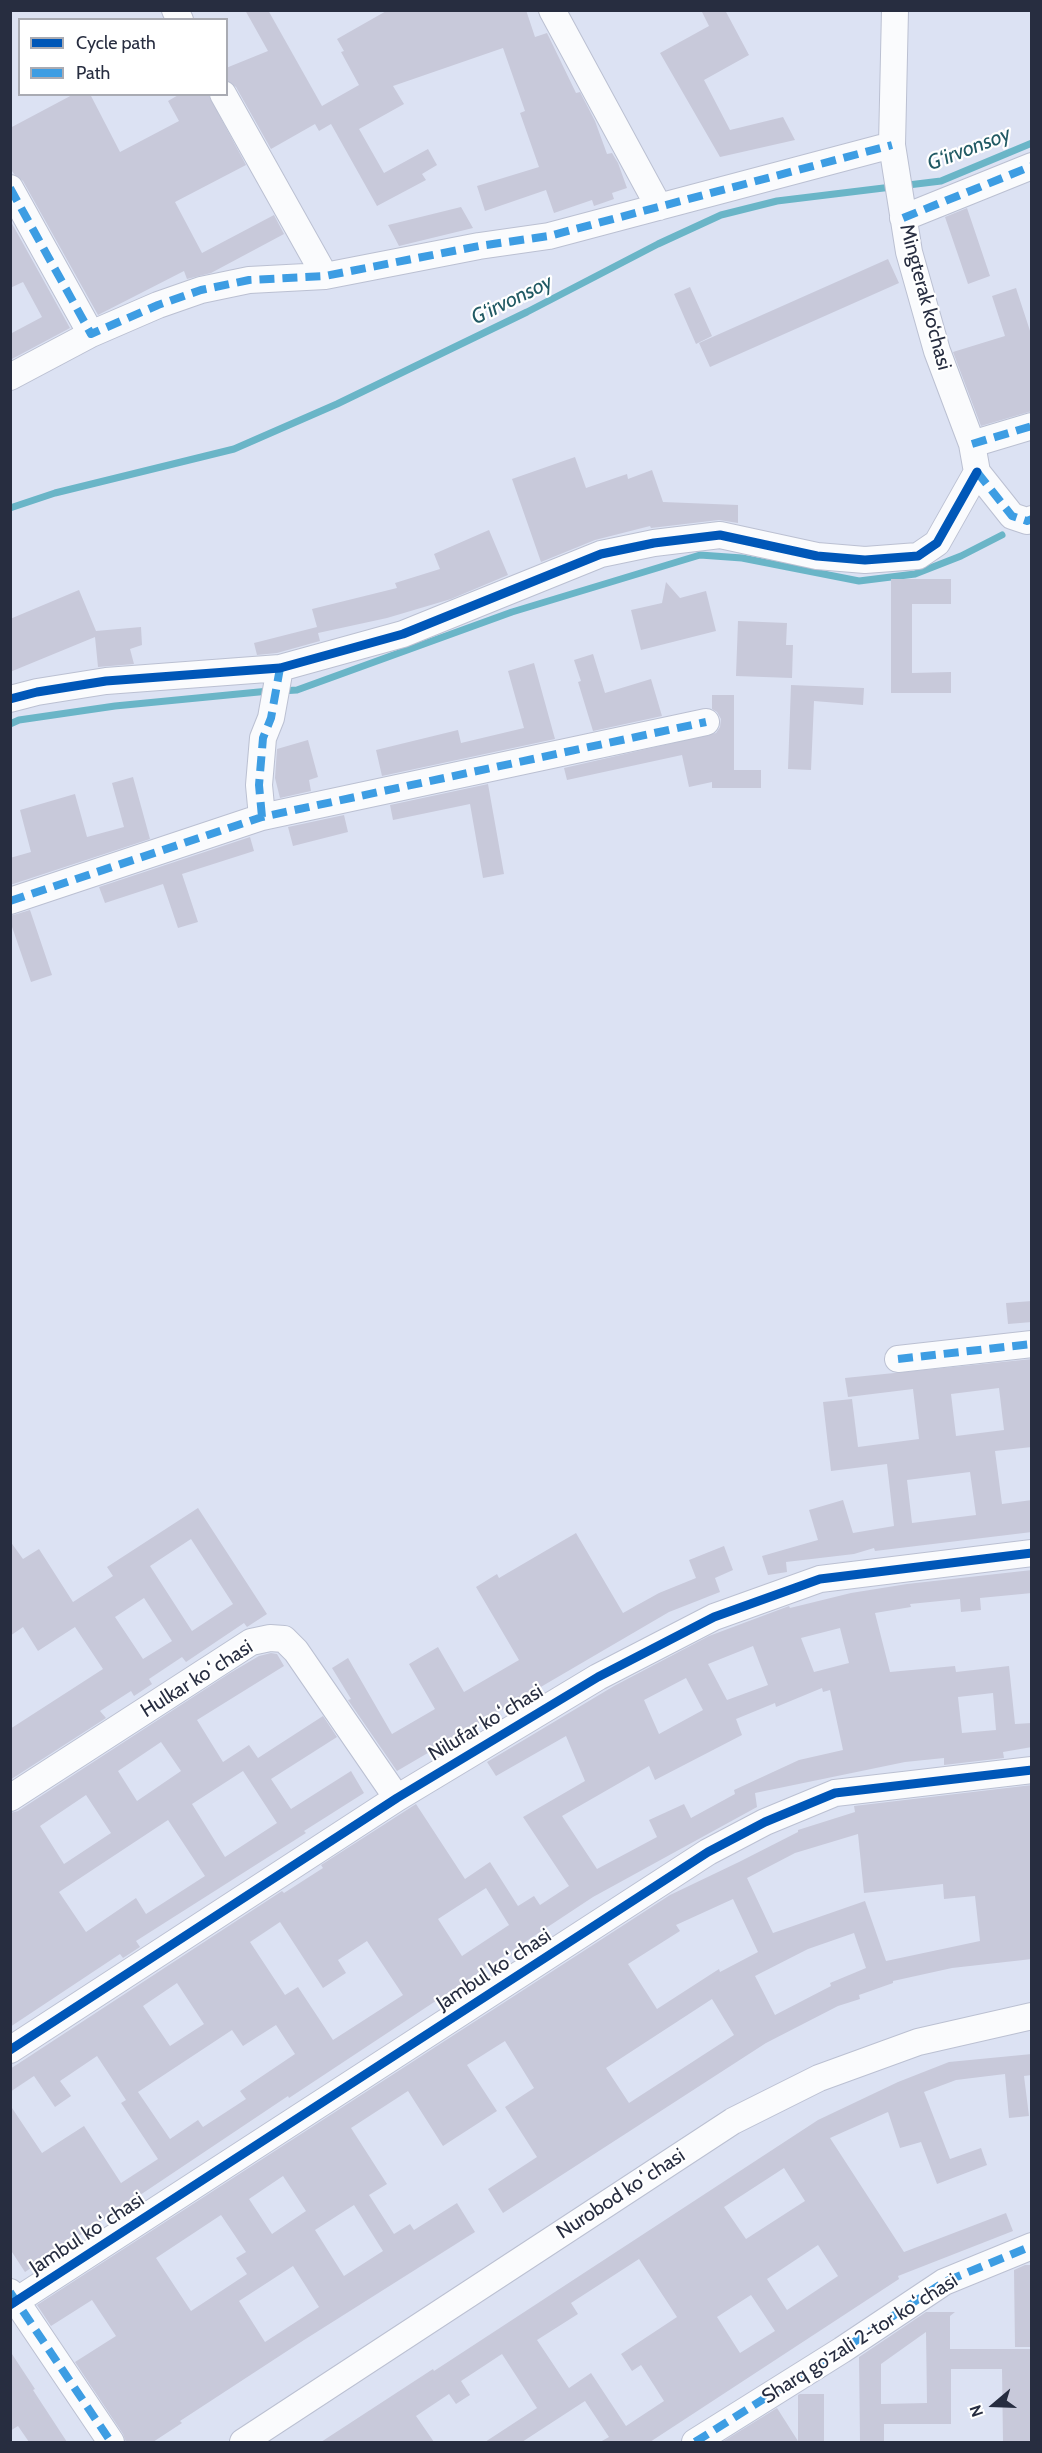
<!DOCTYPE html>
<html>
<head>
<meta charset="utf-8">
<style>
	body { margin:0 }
	#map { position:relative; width:1042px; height:2453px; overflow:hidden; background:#dce2f3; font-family:Cabin,sans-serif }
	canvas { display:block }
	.frame { position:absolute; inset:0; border:12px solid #272d40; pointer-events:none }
	.legend { position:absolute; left:18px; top:18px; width:210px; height:78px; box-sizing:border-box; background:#fff; border:2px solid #a9abb3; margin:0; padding:8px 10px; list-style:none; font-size:18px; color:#272d40 }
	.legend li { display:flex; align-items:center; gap:12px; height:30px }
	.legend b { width:30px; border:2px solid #a9abb3 }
	.north { position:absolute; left:964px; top:2375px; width:60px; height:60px; -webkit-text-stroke:4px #fff; paint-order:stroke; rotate:251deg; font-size:16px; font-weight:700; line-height:24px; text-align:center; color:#272d40 }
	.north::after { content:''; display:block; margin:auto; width:21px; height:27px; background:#272d40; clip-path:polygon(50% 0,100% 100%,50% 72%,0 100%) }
</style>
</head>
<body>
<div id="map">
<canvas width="1042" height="2453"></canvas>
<div class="frame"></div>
<ul class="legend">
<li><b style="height:8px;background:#0057b8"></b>Cycle path</li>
<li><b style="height:8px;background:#3d9de3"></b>Path</li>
</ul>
<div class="north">N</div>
</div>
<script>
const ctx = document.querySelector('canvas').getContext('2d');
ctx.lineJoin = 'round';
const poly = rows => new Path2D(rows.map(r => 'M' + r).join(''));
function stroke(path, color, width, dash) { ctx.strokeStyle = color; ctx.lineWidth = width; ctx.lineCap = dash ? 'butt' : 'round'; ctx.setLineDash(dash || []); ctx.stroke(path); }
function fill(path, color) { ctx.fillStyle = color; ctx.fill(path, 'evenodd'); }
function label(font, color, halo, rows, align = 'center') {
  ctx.font = font + ' Cabin,sans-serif'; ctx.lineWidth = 4.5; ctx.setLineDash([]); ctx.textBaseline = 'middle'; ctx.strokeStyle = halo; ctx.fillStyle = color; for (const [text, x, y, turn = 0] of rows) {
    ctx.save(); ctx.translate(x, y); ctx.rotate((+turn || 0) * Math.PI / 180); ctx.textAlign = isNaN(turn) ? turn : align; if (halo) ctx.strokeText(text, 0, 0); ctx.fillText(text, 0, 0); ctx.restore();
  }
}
stroke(poly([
	[10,508,55,493,234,449,337,404,527,312,658,244,721,215,777,201,941,181,1032,143],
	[281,691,297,690,512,612,700,555,742,558,859,581,915,574,961,556,1002,535],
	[10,724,19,720,115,706,269,691]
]), '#6ab5c7', 7);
fill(poly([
	[245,10,268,10,322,106,359,85,341,52,344,51,337,39,388,10,526,10,535,37,547,33,576,93,580,92,595,121,607,154,612,153,618,163,627,188,612,193,614,199,594,206,592,200,554,213,546,190,485,211,477,186,539,167,520,113,525,111,503,48,393,86,404,104,359,129,384,173,428,149,437,165,422,174,426,180,377,206,331,124,319,131,315,124,271,149,236,87,226,80,226,68,268,51],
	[701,10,725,10,749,55,704,80,730,130,783,117,795,140,720,157,660,53,709,26],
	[74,94,90,94,120,152,179,121,168,101,180,94,208,94,246,165,175,202,202,253,274,215,284,234,211,273,187,279,184,271,98,315,23,181,14,174,10,168,10,128],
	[461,207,473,228,399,246,388,225],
	[967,208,990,276,968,284,945,217],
	[10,220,70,328,10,360,10,334,42,317,23,282,10,288],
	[888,259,899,283,710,367,699,343],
	[690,287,712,336,696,344,674,294],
	[1016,288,1032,337,1032,411,981,426,953,352,1005,336,992,296],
	[575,457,586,488,627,474,628,479,652,470,663,502,738,505,738,523,719,520,651,528,650,526,595,540,541,562,512,479],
	[489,530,508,575,451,599,387,618,318,633,320,641,277,653,257,655,254,643,317,627,312,609,397,588,395,583,440,569,434,554],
	[891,579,951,579,951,604,912,604,912,673,951,672,951,693,891,693],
	[666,582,680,598,706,591,716,631,641,650,631,610,662,603],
	[79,590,96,631,141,627,142,645,130,649,134,664,98,667,95,637,10,672,10,619],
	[738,621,787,623,786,645,793,645,792,678,736,676],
	[593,654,605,693,651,679,662,716,593,731,578,682,581,681,574,660],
	[534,663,555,739,382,776,376,750,458,730,461,743,524,728,508,671],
	[791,685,864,688,863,705,814,701,811,770,788,769],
	[712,695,734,695,734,770,761,770,761,788,712,788,712,782,689,787,682,755,567,780,564,768,716,733,720,727,721,719,717,712,712,709],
	[308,740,318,777,309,780,311,791,280,798,275,778,277,749],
	[133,777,150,839,10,885,10,858,31,852,20,810,75,794,87,837,124,827,112,783],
	[488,784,504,874,483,878,470,804,393,820,390,805],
	[344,815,348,832,293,846,288,827],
	[250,837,254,851,182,874,198,922,178,928,163,884,105,903,99,887],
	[30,910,52,975,31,982,10,921,10,916],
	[1032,1301,1032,1322,1008,1324,1006,1303],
	[1032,1359,1032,1447,995,1451,1002,1504,1032,1500,1032,1532,875,1551,874,1548,854,1554,786,1562,787,1572,768,1575,762,1556,818,1540,809,1510,843,1500,853,1533,894,1526,887,1464,831,1471,823,1402,852,1399,858,1447,919,1439,913,1389,848,1397,845,1378],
	[999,1388,1004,1430,956,1436,951,1394],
	[970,1472,976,1515,912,1523,907,1480],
	[198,1508,267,1614,247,1627,244,1623,186,1662,182,1657,149,1679,152,1684,134,1696,131,1691,100,1711,106,1718,10,1780,10,1729,103,1669,75,1627,38,1651,23,1627,10,1636,10,1541,23,1559,39,1549,73,1602,113,1576,107,1567],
	[191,1539,233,1604,192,1631,150,1566],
	[144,1598,172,1641,143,1659,115,1617],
	[576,1533,623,1613,659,1593,696,1578,689,1560,724,1546,733,1570,715,1578,720,1592,669,1612,397,1771,348,1700,351,1699,332,1668,348,1658,392,1734,435,1709,409,1664,438,1647,464,1692,519,1660,476,1587,497,1574,499,1578],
	[1032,1570,1032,1593,980,1598,981,1610,961,1612,960,1599,910,1604,911,1607,875,1613,890,1672,955,1666,956,1672,1009,1666,1015,1724,1032,1723,1032,1747,1003,1752,1004,1758,944,1765,944,1758,905,1762,755,1793,757,1807,593,1897,289,2098,288,2096,25,2272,10,2249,10,2105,42,2153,84,2126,121,2183,158,2159,121,2103,126,2100,97,2056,60,2081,71,2096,55,2107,34,2076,10,2092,10,2069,282,1891,284,1893,323,1868,321,1865,416,1804,465,1879,490,1862,518,1906,534,1896,540,1905,569,1886,523,1817,585,1781,566,1736,496,1776,487,1762,614,1686,709,1636,789,1606,790,1608,851,1593,907,1584],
	[840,1628,849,1663,814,1672,801,1638],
	[753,1646,768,1685,727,1700,708,1664],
	[686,1678,703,1710,659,1734,644,1700],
	[822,1688,823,1692,830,1690,843,1750,799,1760,734,1790,735,1794,691,1818,684,1804,649,1820,657,1837,597,1869,562,1816,649,1766,655,1780,742,1735,736,1719,775,1703,776,1707],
	[993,1693,996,1730,962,1733,958,1697],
	[486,1888,509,1925,462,1956,438,1919],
	[280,1922,323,1988,346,1973,338,1960,367,1941,403,1995,333,2040,298,1987,285,1995,250,1942],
	[177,1983,204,2024,170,2046,143,2006],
	[276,2025,295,2054,240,2091,246,2099,203,2127,198,2120,170,2139,138,2092,232,2030,243,2046],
	[271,1653,277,1654,284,1666,197,1720,223,1762,249,1745,258,1758,323,1716,337,1737,271,1779,291,1809,351,1771,364,1793,304,1831,306,1833,136,1941,140,1947,123,1958,120,1954,10,2027,10,1813,18,1811,230,1673,259,1656],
	[161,1742,181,1771,137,1801,118,1771],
	[243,1771,277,1823,225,1857,192,1804],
	[86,1795,111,1833,64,1864,40,1826],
	[168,1820,205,1876,146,1914,136,1898,86,1932,59,1892],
	[1032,1785,1032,1959,952,1968,893,1981,893,1983,859,1995,860,1999,838,2006,766,2043,503,2213,488,2189,537,2157,505,2107,534,2088,505,2041,467,2065,497,2111,443,2146,408,2091,351,2128,387,2184,369,2195,394,2234,410,2224,414,2230,457,2203,475,2232,304,2340,180,2421,182,2423,153,2442,126,2442,123,2434,75,2362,116,2336,92,2300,51,2326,37,2305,670,1895,739,1862,798,1832,798,1830,855,1812,854,1806],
	[858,1834,864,1893,943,1884,944,1899,975,1896,980,1941,886,1961,865,1901,773,1933,747,1878,795,1853],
	[733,1899,758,1952,720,1972,719,1969,657,2009,628,1964,680,1931,676,1925],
	[854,1933,866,1968,830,1983,831,1986,775,2015,755,1976,808,1949],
	[712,1999,734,2035,629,2103,606,2068],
	[283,2176,306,2211,272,2234,249,2199],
	[354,2205,383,2251,344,2276,315,2230],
	[221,2215,246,2252,236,2258,247,2274,191,2311,156,2258],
	[293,2266,319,2307,265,2342,239,2301],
	[1032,2054,1032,2075,1024,2076,1029,2116,1009,2118,1005,2074,956,2080,924,2092,950,2159,981,2148,987,2165,937,2184,921,2142,900,2148,888,2112,830,2138,904,2252,1006,2213,1013,2231,898,2276,899,2279,650,2442,600,2442,609,2437,585,2401,522,2442,485,2442,537,2408,502,2354,461,2381,470,2395,456,2404,449,2394,416,2416,434,2442,321,2442,433,2369,434,2371,818,2120,898,2082,949,2062],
	[784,2168,805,2201,746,2239,724,2207],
	[818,2245,838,2276,787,2310,767,2279],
	[639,2259,677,2317,621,2354,632,2371,641,2365,664,2401,626,2426,591,2373,569,2388,537,2340,578,2314,571,2303],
	[751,2295,775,2331,740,2353,717,2317],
	[1025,2265,1032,2265,1032,2347,1015,2347,1014,2270],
	[926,2312,955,2312,950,2316,950,2349,1032,2349,1032,2442,1003,2442,1002,2369,951,2369,951,2424,884,2424,884,2442,860,2442,859,2357],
	[926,2332,927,2403,881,2404,881,2364],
	[10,2351,35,2389,33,2390,67,2442,29,2442,18,2426,10,2431],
	[800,2394,824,2394,824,2442,722,2442,777,2408,798,2441,798,2395]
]), '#c8c9da');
const street = poly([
	[175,10,180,20],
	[552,10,659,207],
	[895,10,892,145,909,252,937,351,972,444,977,472,1012,516,1027,521,1032,519],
	[223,94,325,276],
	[10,188,91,334,158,305,201,290,249,280,325,276,479,246,549,236,892,145],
	[903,218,1032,166],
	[10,377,91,334],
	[972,444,1032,426],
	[10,699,37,692,106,681,280,668,403,634,601,554,654,543,720,535,817,556,865,560,918,556,937,543,977,472],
	[262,817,259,785,263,738,271,718,280,668],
	[10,901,262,817,706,722],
	[898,1359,1032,1344],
	[10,1798,251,1642,270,1638,284,1639,296,1651,397,1798],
	[10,2050,397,1798,598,1677,714,1617,820,1579,1032,1553],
	[10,2292,111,2442],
	[10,2305,708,1852,765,1822,835,1793,1032,1770],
	[243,2442,733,2121,819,2078,918,2042,1032,2016],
	[695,2442,842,2350,944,2282,1032,2246]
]);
stroke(street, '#bbc0d2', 28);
stroke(street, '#fafbfd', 26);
stroke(poly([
	[10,188,91,334,158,305,201,290,249,280,325,276,479,246,549,236,892,145],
	[903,218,1032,166],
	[972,444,1032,426],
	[977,472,1012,516,1027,521,1032,519],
	[262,817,259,785,263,738,271,718,280,668],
	[10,901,262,817,706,722],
	[898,1359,1032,1344],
	[10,2292,111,2442],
	[695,2442,842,2350,944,2282,1032,2246]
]), '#3d9de3', 8, [15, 8]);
stroke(poly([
	[10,699,37,692,106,681,280,668,403,634,601,554,654,543,720,535,817,556,865,560,918,556,937,543,977,472],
	[10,2050,397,1798,598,1677,714,1617,820,1579,1032,1553],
	[10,2305,708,1852,765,1822,835,1793,1032,1770]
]), '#0057b8', 9);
label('20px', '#272d40', '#fff', [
	["Mingterak ko‘chasi",925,297,75],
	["Hulkar koʻchasi",197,1679,-32],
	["Nilufar koʻchasi",486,1723,-31],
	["Jambul koʻchasi",494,1970,-33],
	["Nurobod koʻchasi",621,2194,-33],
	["Jambul koʻchasi",87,2234,-33],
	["Sharq go'zali 2-tor koʻchasi",860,2339,-32]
]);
label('italic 21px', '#215a64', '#fff', [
	["G‘irvonsoy",969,149,-21],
	["G‘irvonsoy",512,300,-26]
]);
</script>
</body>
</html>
